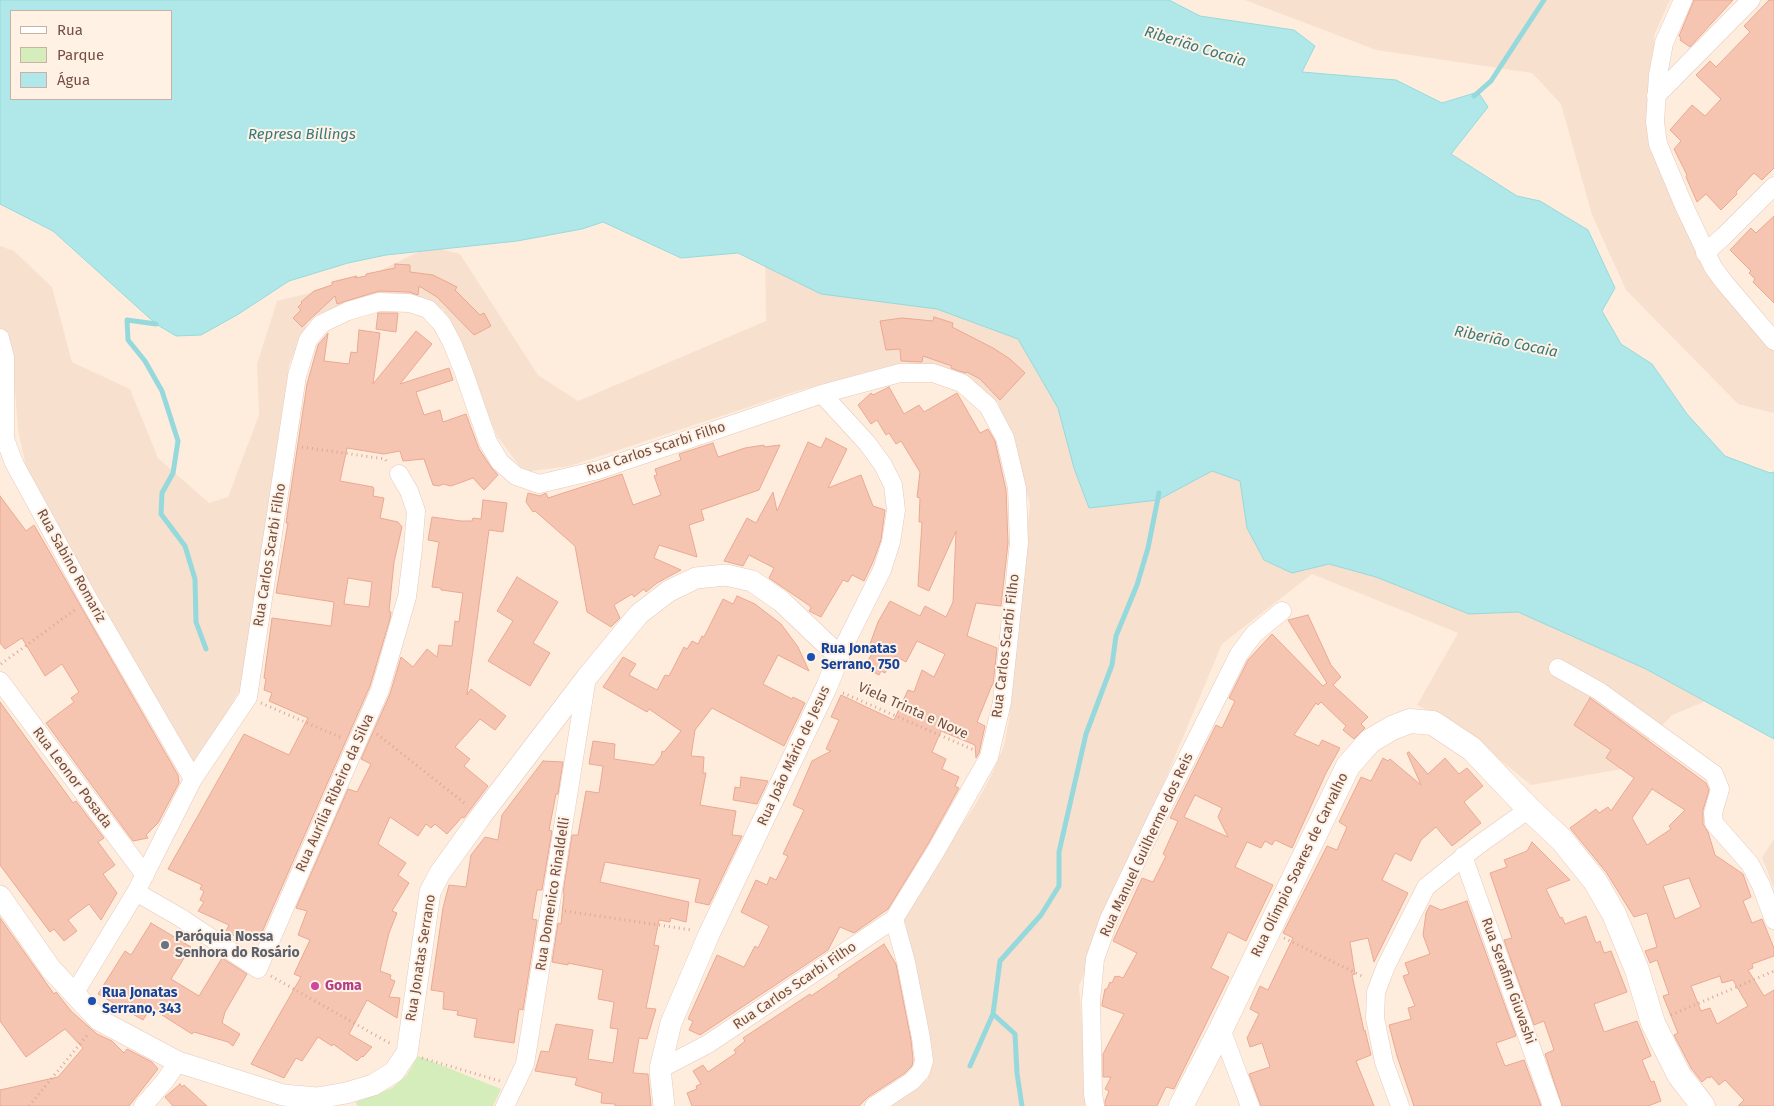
<!DOCTYPE html>
<html>
<head>
<meta charset="utf-8">
<style>
	body { margin:0 }
	#map { position:relative; width:1774px; height:1106px; overflow:hidden; background:#feeddd; font-family:"Fira Sans",sans-serif }
	canvas { display:block }
	.legend { position:absolute; left:10px; top:10px; width:162px; height:90px; box-sizing:border-box; background:#fff2e5; border:1px solid #c8b1a5; margin:0; padding:6px 9px; list-style:none; font-size:15px; color:#754f44 }
	.legend li { display:flex; align-items:center; gap:10px; height:25px }
	.legend b { width:25px; border:1px solid #c8b1a5 }
</style>
</head>
<body>
<div id="map">
<canvas width="1774" height="1106"></canvas>
<ul class="legend">
<li><b style="height:6px;background:#fff"></b>Rua</li>
<li><b style="height:14px;background:#d5ecbb"></b>Parque</li>
<li><b style="height:14px;background:#b0e8e9"></b>Água</li>
</ul>
</div>
<script>
const ctx = document.querySelector('canvas').getContext('2d');
ctx.lineJoin = 'round';
function fill(path, color) { ctx.fillStyle = color; ctx.fill(path, 'evenodd'); }
const poly = rows => new Path2D(rows.map(r => 'M' + r).join(''));
function stroke(path, color, width, dash) { ctx.strokeStyle = color; ctx.lineWidth = width; ctx.lineCap = dash ? 'butt' : 'round'; ctx.setLineDash(dash || []); ctx.stroke(path); }
function label(font, color, halo, rows, align = 'center') {
  ctx.font = font + ' "Fira Sans",sans-serif'; ctx.lineWidth = 4; ctx.setLineDash([]); ctx.textBaseline = 'middle'; ctx.strokeStyle = halo; ctx.fillStyle = color; for (const [text, x, y, turn = 0] of rows) {
    ctx.save(); ctx.translate(x, y); ctx.rotate((+turn || 0) * Math.PI / 180); ctx.textAlign = isNaN(turn) ? turn : align; if (halo) ctx.strokeText(text, 0, 0); ctx.fillText(text, 0, 0); ctx.restore();
  }
}
fill(poly([
	[1245,0,1670,0,1655,33,1648,115,1650,133,1700,260,1774,347,1774,413,1738,404,1626,290,1592,215,1561,104,1532,73,1376,50],
	[763,101,1774,673,1672,715,1622,769,1531,785,1459,727,1417,705,1458,633,1312,574,1222,644,1079,986,1089,1106,885,1106,928,1079,922,1022,898,918,974,807,991,776,1004,746,1009,719,1030,504,998,402,948,370,904,362,797,391,570,466,524,472,497,436,443,309,378,293,310,317,289,365,241,688,194,768,27,471,18,430,11,341,0,329,0,246,14,251,52,287,72,362,130,389,158,458,209,503,228,497,259,415,257,364,277,301,356,282,431,246,460,254,538,375,578,401,766,321],
	[1774,839,1774,889,1762,857]
]), '#f8e0ce');
fill(poly([
	[418,1056,501,1089,493,1106,357,1106,356,1102,392,1088,407,1075]
]), '#d5ecbb');
const water = poly([
	[0,0,1169,0,1200,16,1294,30,1315,46,1302,72,1396,80,1442,103,1478,92,1488,107,1451,154,1517,196,1540,201,1588,230,1615,288,1602,311,1621,344,1652,364,1687,414,1725,456,1770,473,1774,472,1774,739,1646,669,1518,612,1469,614,1376,577,1329,564,1292,573,1264,560,1247,528,1240,481,1212,471,1158,500,1089,508,1074,468,1058,408,1018,339,937,309,821,294,738,253,681,258,603,222,582,229,517,241,386,255,348,263,289,281,237,315,201,335,176,336,156,324,53,231,0,204,0,0],
	[171,11,171,99,11,99,11,11,171,11]
]);
fill(water, '#b0e8e9');
stroke(water, '#96d9dc', 1);
stroke(poly([
	[1474,96,1491,81,1544,0],
	[156,324,127,320,128,340,145,361,162,391,178,441,173,473,162,493,161,514,185,546,195,579,196,622,206,649],
	[993,1014,1015,1034,1017,1073,1022,1106],
	[970,1066,993,1014,1000,961,1041,915,1059,886,1059,852,1086,734,1112,665,1116,636,1137,585,1148,548,1159,493]
]), '#96d9dc', 5);
const building = poly([
	[1694,0,1733,0,1690,47,1680,40,1681,38,1679,36,1694,0],
	[1769,0,1774,0,1774,168,1762,180,1754,173,1736,192,1737,194,1721,210,1706,194,1697,202,1686,177,1687,175,1674,149,1681,141,1670,130,1692,105,1705,116,1721,99,1696,75,1710,61,1716,67,1750,32,1744,26,1769,0],
	[1774,216,1774,303,1753,282,1755,279,1749,273,1751,271,1730,250,1751,228,1756,233,1774,216],
	[395,264,410,265,410,272,433,275,457,287,455,290,480,315,484,313,491,326,474,335,437,297,419,286,418,295,409,292,379,291,337,304,335,296,302,327,293,318,301,310,298,307,302,303,301,302,314,291,332,285,332,282,357,276,355,278,366,276,366,274,395,268,395,264],
	[378,313,398,313,396,332,376,329,378,313],
	[934,317,953,323,952,327,993,348,1010,359,1025,373,1000,400,980,379,967,372,966,373,959,371,951,368,952,366,923,356,922,362,901,361,900,349,886,350,880,321,902,318,933,321,934,317],
	[359,330,380,333,373,384,416,331,432,344,400,384,449,368,453,380,416,392,424,415,440,410,443,422,466,414,479,449,491,467,498,475,484,490,473,478,451,486,443,484,439,486,433,485,424,459,403,461,400,451,384,454,347,448,340,481,373,487,374,489,373,496,384,498,380,518,398,522,402,527,394,562,389,611,391,612,390,619,370,686,259,939,257,941,238,934,236,937,226,931,229,925,198,911,204,902,200,900,204,891,200,889,202,885,168,869,244,734,289,755,308,718,269,701,272,693,264,690,266,679,264,678,272,618,331,626,334,602,276,593,288,523,286,523,288,509,307,384,318,345,328,333,324,361,349,364,351,352,357,353,359,330],
	[348,578,372,582,369,607,344,604,348,578],
	[889,387,904,414,919,405,924,412,957,393,980,433,988,429,995,441,1006,490,1008,543,1001,606,976,603,967,636,997,648,993,685,992,685,977,722,985,726,979,753,976,758,975,745,941,731,932,752,946,759,942,769,959,777,955,786,959,788,928,844,888,909,854,933,840,927,828,950,700,1035,689,1030,693,1021,688,1019,717,955,744,967,755,946,758,948,769,926,741,912,756,880,767,885,770,877,776,880,788,856,783,854,804,810,793,805,812,761,831,751,826,749,839,720,831,717,841,695,894,720,908,690,914,692,922,670,934,677,945,654,917,641,906,662,895,656,885,673,881,671,879,675,864,667,876,647,870,644,878,622,890,601,920,616,925,606,946,617,953,602,956,531,929,591,918,586,922,522,919,522,920,498,917,497,920,472,901,441,896,444,889,433,886,435,877,420,871,424,858,405,871,393,873,395,889,387],
	[826,438,847,449,828,488,861,475,873,506,885,510,881,540,873,562,864,581,852,575,848,582,843,580,821,617,809,611,811,608,810,606,769,578,774,568,749,555,743,566,724,561,747,518,756,523,773,492,777,511,808,442,821,448,826,438],
	[713,443,718,457,745,448,764,445,764,447,780,445,759,490,701,510,704,520,689,525,697,557,659,545,654,558,681,570,657,583,646,592,644,589,634,597,632,594,614,605,620,618,611,627,587,612,575,546,535,511,533,512,526,502,528,493,540,496,546,493,548,498,622,474,633,505,661,495,654,476,657,475,655,469,681,460,679,454,713,443],
	[0,496,26,531,34,525,178,775,179,783,158,823,146,835,148,838,133,841,46,723,74,702,71,698,79,692,62,664,45,676,22,638,5,649,0,643,0,496],
	[483,500,507,503,503,532,489,530,467,695,471,689,506,716,495,730,480,719,455,747,470,759,464,766,488,786,464,818,462,817,447,834,435,824,431,828,426,824,418,836,390,817,378,844,406,863,398,875,409,883,392,911,397,913,389,933,380,971,391,975,390,979,395,981,389,997,400,998,397,1018,367,1000,349,1034,372,1047,363,1057,362,1056,357,1061,333,1044,332,1046,318,1037,302,1061,296,1058,284,1078,251,1064,301,977,294,974,310,940,298,935,307,911,296,908,348,789,357,792,371,764,361,759,390,694,401,657,413,667,427,649,437,657,439,645,452,646,455,621,459,622,463,593,441,590,441,588,432,587,439,542,428,540,432,517,461,521,472,521,473,518,481,519,483,500],
	[517,577,558,602,533,643,550,653,530,686,488,661,513,621,497,611,517,577],
	[737,596,755,604,781,624,798,647,809,671,778,655,763,684,792,699,793,697,805,703,784,746,712,708,695,730,691,756,704,757,703,773,706,773,700,805,736,811,732,835,742,836,709,905,695,902,700,879,605,862,600,882,689,902,686,922,671,918,670,922,659,920,654,945,659,946,646,1008,656,1009,647,1039,639,1038,633,1073,648,1074,651,1106,615,1106,615,1104,601,1103,602,1093,575,1085,577,1078,535,1071,541,1051,549,1052,556,1024,593,1030,588,1059,613,1063,618,1029,610,1028,614,1002,598,999,603,970,568,963,568,965,552,962,558,923,561,924,564,894,563,893,572,835,578,835,586,791,599,793,603,766,589,764,593,741,615,744,614,759,654,765,661,756,662,751,664,752,681,731,649,709,647,712,603,687,623,657,636,664,629,675,657,690,665,675,669,676,684,647,687,649,692,641,698,644,702,636,704,637,723,599,733,604,737,596],
	[1308,615,1331,665,1341,677,1333,685,1368,717,1361,724,1365,728,1354,739,1343,730,1346,726,1321,702,1318,705,1316,703,1294,735,1319,746,1322,740,1340,748,1326,773,1292,848,1275,840,1272,845,1265,841,1261,848,1247,842,1235,867,1273,885,1246,941,1228,932,1211,968,1229,977,1174,1089,1166,1087,1157,1106,1105,1106,1105,1101,1109,1091,1105,1089,1111,1077,1103,1077,1103,1054,1124,1014,1102,1006,1102,1004,1105,989,1107,989,1110,982,1112,983,1115,976,1117,977,1118,976,1123,978,1137,953,1113,941,1142,878,1153,882,1166,856,1163,854,1178,821,1170,818,1216,725,1222,728,1235,701,1229,698,1248,660,1272,634,1323,686,1327,683,1288,620,1308,615],
	[1195,795,1222,808,1218,817,1228,837,1184,817,1195,795],
	[1590,698,1706,783,1709,790,1703,810,1703,824,1708,832,1715,855,1743,874,1751,897,1743,901,1752,923,1762,919,1774,948,1774,956,1752,964,1753,968,1748,970,1764,996,1774,990,1774,1106,1738,1106,1744,1100,1725,1080,1719,1085,1711,1076,1710,1078,1708,1077,1702,1082,1691,1068,1674,1035,1678,1033,1663,996,1669,994,1657,960,1650,963,1645,951,1657,947,1647,913,1634,917,1606,872,1570,828,1596,809,1599,813,1608,807,1611,811,1634,778,1606,758,1611,750,1574,725,1590,698],
	[1652,789,1685,810,1669,826,1671,829,1647,845,1632,818,1652,789],
	[1689,878,1701,907,1675,919,1663,886,1689,878],
	[1720,976,1722,983,1733,980,1748,1006,1717,1024,1710,1008,1701,1011,1691,986,1720,976],
	[0,702,73,803,76,801,104,838,98,842,115,865,103,874,117,893,101,920,89,904,68,920,77,931,64,941,54,929,50,932,0,865,0,702],
	[1409,752,1428,774,1445,758,1459,774,1467,768,1483,786,1464,802,1481,823,1452,846,1436,827,1421,840,1411,861,1395,853,1382,880,1408,893,1374,962,1368,938,1350,942,1355,974,1352,975,1364,1031,1365,1030,1371,1055,1356,1061,1374,1106,1261,1106,1249,1074,1270,1067,1262,1043,1250,1047,1247,1038,1259,1014,1250,1009,1260,986,1268,990,1293,938,1283,933,1327,846,1337,850,1347,827,1339,822,1361,777,1371,781,1383,758,1388,761,1390,759,1421,785,1407,753,1409,752],
	[543,761,563,762,558,794,556,794,549,830,552,831,542,890,537,890,532,919,537,920,523,1010,519,1009,514,1043,474,1037,477,1019,457,1015,458,1011,443,1009,444,992,431,990,443,908,449,885,466,887,471,855,485,837,498,840,502,815,543,761],
	[741,777,768,781,757,804,733,800,735,787,740,788,741,777],
	[1532,842,1570,880,1546,889,1560,918,1562,917,1565,924,1586,916,1596,943,1600,941,1604,953,1611,951,1627,992,1594,1004,1604,1032,1637,1021,1651,1056,1642,1060,1651,1082,1654,1081,1661,1101,1648,1106,1562,1106,1545,1054,1554,1050,1544,1021,1534,1025,1504,940,1512,938,1490,873,1507,867,1504,860,1527,851,1532,842],
	[1467,901,1516,1036,1496,1043,1505,1066,1524,1060,1541,1106,1414,1106,1397,1056,1389,1025,1411,1019,1408,1008,1415,1006,1403,976,1409,974,1405,963,1430,954,1423,935,1426,913,1430,905,1441,910,1467,901],
	[0,918,54,994,56,992,71,1011,97,1034,112,1041,124,1053,127,1049,152,1062,158,1069,129,1106,0,1106,0,1090,58,1077,83,1048,65,1029,26,1057,0,1021,0,918],
	[151,923,191,947,171,979,199,996,222,958,247,974,225,1012,222,1023,240,1034,233,1046,228,1042,194,1032,192,1034,151,1008,143,1020,98,994,125,951,131,955,151,923],
	[884,944,896,964,911,1040,913,1060,912,1066,905,1073,868,1097,859,1106,692,1106,687,1093,697,1089,696,1086,701,1084,693,1071,703,1065,708,1072,736,1053,734,1050,745,1041,743,1038,810,994,811,996,839,977,838,975,884,944],
	[180,1084,182,1087,184,1085,207,1106,173,1106,165,1097,180,1084]
]);
fill(building, '#f6c5b2');
stroke(building, '#eaa891', 1);
const minor = poly([
	[1683,0,1664,43,1658,75,1655,122,1658,144,1685,208,1713,267,1724,282,1774,341],
	[1656,96,1751,0],
	[1705,253,1724,236,1774,186],
	[0,338,5,357,5,439,14,463,89,600,193,779],
	[822,394,867,443,883,465,893,485,896,510,891,542,882,570,839,656],
	[1558,668,1599,691,1714,774,1720,789,1713,813,1714,823,1750,864,1761,885,1774,920],
	[0,681,145,875],
	[1463,856,1552,1106],
	[136,892,181,918,258,969,380,690,407,597,413,549,416,511,409,491,399,474],
	[74,994,136,892,193,779,248,697,297,376,308,340,321,324,348,311,379,302,409,303,428,309,442,324,452,343,463,370,488,442,500,462,516,476,539,484,598,470,822,394,900,373,933,373,962,383,988,406,1005,438,1017,488,1019,543,1002,702,989,757,937,849,894,919,708,1044,660,1069],
	[1221,1029,1250,1106],
	[143,1106,164,1082,178,1062],
	[505,1106,525,1064,587,677],
	[874,1106,912,1081,921,1071,924,1061,921,1038,906,962,894,919],
	[1095,1106,1093,1094,1091,1001,1095,959,1109,919,1158,816,1239,654,1254,634,1282,611],
	[1400,1106,1384,1062,1375,1018,1376,992,1386,966,1426,887,1477,846,1529,809]
]);
const tertiary = poly([
	[0,896,51,969,99,1020,178,1062,283,1095,317,1098,346,1093,373,1085,394,1072,407,1053,430,892,440,873,481,816,587,677,639,614,669,591,696,578,726,575,752,581,781,601,839,656,827,686,710,932,671,1023,660,1069,664,1106]
]);
const secondary = poly([
	[1181,1106,1221,1029,1348,766,1370,741,1392,728,1410,721,1433,723,1472,749,1529,809,1562,840,1595,881,1614,914,1637,970,1653,1023,1679,1075,1703,1106]
]);
stroke(minor, '#e5c9bc', 19);
stroke(tertiary, '#e5c9bc', 22);
stroke(secondary, '#eac9b8', 25);
stroke(poly([
	[302,447,385,459,388,463],
	[1,664,76,609],
	[843,693,974,750],
	[261,703,342,738],
	[377,734,467,805],
	[565,911,692,930],
	[1284,938,1364,977],
	[271,976,391,1044],
	[1671,1015,1774,971],
	[422,1058,500,1081],
	[29,1106,89,1033]
]), '#daa896', 3, [1, 4]);
stroke(minor, '#fff', 18);
stroke(tertiary, '#fff', 21);
stroke(secondary, '#fff', 24);
for (const [x, y, r, color] of [
	[811,657,5,"#1a4fb4"],
	[165,945,5,"#6b7280"],
	[315,986,5,"#d1479c"],
	[92,1001,5,"#1a4fb4"]
]) { const dot = new Path2D(); dot.arc(x, y, r, 0, 2 * Math.PI); ctx.fillStyle = color; ctx.fill(dot); stroke(dot, '#fff2e5', 2); }
label('14px', '#754f44', '#fff2e5', [
	["Rua Carlos Scarbi Filho",656,449,-18],
	["Rua Carlos Scarbi Filho",270,555,-81],
	["Rua Sabino Romariz",71,566,61],
	["Rua Carlos Scarbi Filho",1006,646,-83],
	["Viela Trinta e Nove",913,711,24],
	["Rua João Mário de Jesus",794,756,-65],
	["Rua Leonor Posada",72,778,53],
	["Rua Aurília Ribeiro da Silva",335,793,-66],
	["Rua Manuel Guilherme dos Reis",1147,845,-65],
	["Rua Olímpio Soares de Carvalho",1300,865,-64],
	["Rua Domenico Rinaldelli",553,894,-81],
	["Rua Jonatas Serrano",421,958,-81],
	["Rua Serafim Giuvashi",1508,981,70],
	["Rua Carlos Scarbi Filho",795,986,-34]
]);
label('bold 14px', '#164399', '#fff2e5', [
	["Rua Jonatas",821,649],
	["Serrano, 750",821,665],
	["Rua Jonatas",102,993],
	["Serrano, 343",102,1009]
], 'left');
label('bold 14px', '#5b616d', '#fff2e5', [
	["Paróquia Nossa",175,937],
	["Senhora do Rosário",175,953]
], 'left');
label('bold 14px', '#b23c85', '#fff2e5', [
	["Goma",325,986]
], 'left');
label('italic 15px', '#367a7d', '#fff2e5', [
	["Riberião Cocaia",1195,47,17],
	["Represa Billings",302,135],
	["Riberião Cocaia",1506,342,12]
]);
</script>
</body>
</html>
